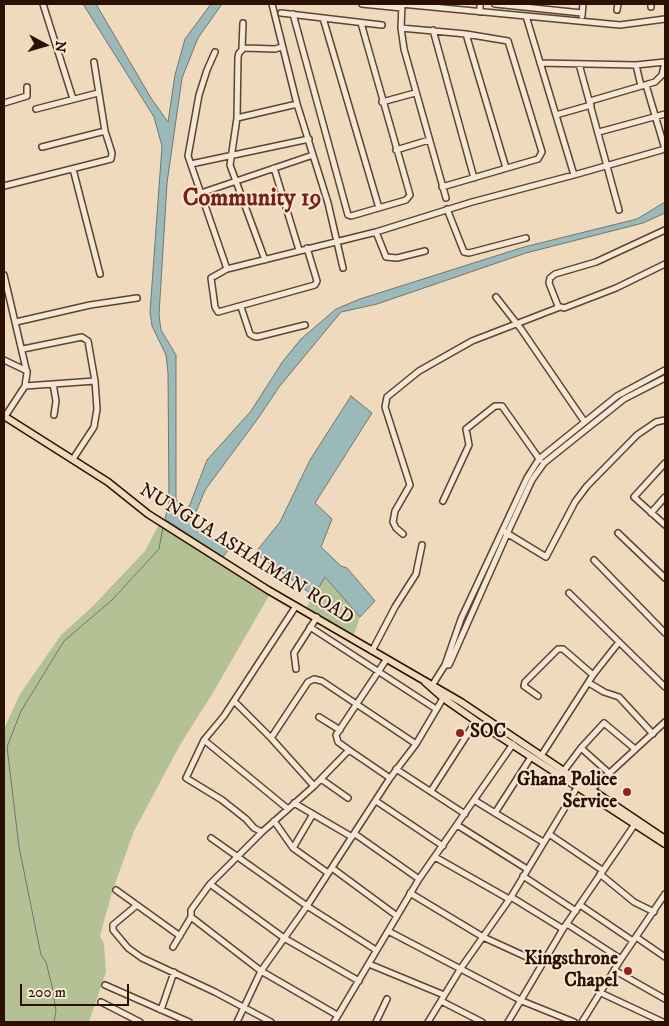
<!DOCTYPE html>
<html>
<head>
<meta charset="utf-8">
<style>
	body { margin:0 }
	#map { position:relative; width:669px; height:1026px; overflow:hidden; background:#efdabe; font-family:"IM FELL DW Pica",serif }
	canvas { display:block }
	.frame { position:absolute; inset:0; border:5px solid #2c1102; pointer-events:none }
	.north { position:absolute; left:20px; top:20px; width:50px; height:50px; -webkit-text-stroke:4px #f5e7d5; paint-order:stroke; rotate:96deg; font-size:14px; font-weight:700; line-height:20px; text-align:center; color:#2c1102 }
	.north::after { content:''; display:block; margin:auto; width:18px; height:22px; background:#2c1102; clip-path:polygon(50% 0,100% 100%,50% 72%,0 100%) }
	.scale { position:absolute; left:20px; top:984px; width:109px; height:22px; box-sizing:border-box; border:2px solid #2c1102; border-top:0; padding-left:6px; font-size:15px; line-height:18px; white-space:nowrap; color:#2c1102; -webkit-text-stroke:4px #f5e7d5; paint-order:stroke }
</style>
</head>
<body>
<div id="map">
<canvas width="669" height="1026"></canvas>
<div class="frame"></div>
<div class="north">N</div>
<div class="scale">200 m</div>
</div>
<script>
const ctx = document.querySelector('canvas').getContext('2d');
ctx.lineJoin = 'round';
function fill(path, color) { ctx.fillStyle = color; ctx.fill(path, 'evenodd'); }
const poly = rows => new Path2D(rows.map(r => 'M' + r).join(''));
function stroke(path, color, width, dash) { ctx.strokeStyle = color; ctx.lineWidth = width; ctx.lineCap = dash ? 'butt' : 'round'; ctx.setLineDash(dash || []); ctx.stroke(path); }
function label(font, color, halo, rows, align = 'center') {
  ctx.font = font + ' "IM FELL DW Pica",serif'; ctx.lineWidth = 4; ctx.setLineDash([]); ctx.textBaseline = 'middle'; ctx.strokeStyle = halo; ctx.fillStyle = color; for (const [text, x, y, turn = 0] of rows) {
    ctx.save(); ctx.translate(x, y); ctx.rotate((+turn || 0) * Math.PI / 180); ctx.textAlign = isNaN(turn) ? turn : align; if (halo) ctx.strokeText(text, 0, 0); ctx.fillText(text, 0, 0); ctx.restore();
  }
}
fill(poly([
	[159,524,270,594,211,696,180,745,134,831,112,892,100,936,104,944,106,972,89,1022,4,1022,4,729,20,694,61,635,92,607,145,551],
	[325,577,360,617,354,635,306,608]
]), '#b4c195');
const water = poly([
	[83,4,96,4,151,98,168,122,175,75,185,39,211,4,222,4,198,38,182,78,167,183,159,315,161,330,176,355,176,499,184,508,189,507,207,460,251,411,283,361,301,339,336,309,360,299,524,247,637,219,665,202,665,213,643,223,526,253,377,304,341,312,279,387,259,417,205,490,196,512,194,526,228,550,223,557,165,519,169,502,168,373,166,355,152,326,150,312,162,146,154,117,83,4],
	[351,396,372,413,315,503,332,519,321,547,341,566,347,568,375,601,360,617,325,577,314,596,255,553,280,522,310,460,351,396]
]);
fill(water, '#9cb9b9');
stroke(water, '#6f7670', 1);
stroke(poly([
	[54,1022,56,1011,52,986,46,962,41,955,19,847,7,747,21,711,64,641,112,600,159,549,163,527]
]), '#6f7670', 1);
const minor = poly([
	[43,4,73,99],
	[272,4,297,104,328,203,343,268],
	[362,4,402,8],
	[401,4,620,25,665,19],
	[402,4,401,28,404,49,446,198],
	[495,4,582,13],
	[651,7,651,4],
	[617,10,618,4],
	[480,12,480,4],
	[281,13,382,25],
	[293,14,348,215,351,216,406,200,410,195,361,23],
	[526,16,574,175,665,149],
	[582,16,583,4],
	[323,18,379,208],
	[401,28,466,34,508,41,542,152,538,159,442,187],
	[433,30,474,178],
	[466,34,506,168],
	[242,49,243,23],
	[215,52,207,70,199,95,188,156,227,269,376,232,472,202,574,175],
	[540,63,636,65,665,62,662,75,655,82,590,101],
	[579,64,619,210],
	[636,65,641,86],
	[646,85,665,149],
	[382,102,415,93],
	[4,103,27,96,27,87],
	[36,109,98,93],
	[556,115,591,105],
	[237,118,297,104],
	[599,132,665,114],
	[42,147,105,131],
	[396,150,429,140],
	[191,164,309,139],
	[274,168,299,250],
	[73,169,100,274],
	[4,186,111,159,112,153,105,131,94,62],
	[201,193,313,155],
	[447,209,464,252,469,253,526,238],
	[665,230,596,262,555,274,550,278,549,283,558,306,564,308,616,288,665,264],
	[376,232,386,257,397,258,425,251],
	[265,260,230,165,237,118,238,57,239,53,244,48,275,49,282,47],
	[227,269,211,278,215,307,218,312,315,285,317,281,307,248],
	[4,275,27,373,25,386,4,418],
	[496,297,521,329,584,421],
	[241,307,250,334,253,336,257,337,305,325],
	[16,322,90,305,137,298],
	[23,349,82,337,88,341,95,381,97,409,94,427,73,459],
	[4,360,27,371],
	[665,370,617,396,539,459,527,478,461,619,445,665,449,665,507,534,532,480,544,463,624,399,665,378],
	[53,384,56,401,54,415],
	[25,386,95,381],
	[665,463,634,497,665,525],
	[443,501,469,445,466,429,495,406,502,406,540,460],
	[651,513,665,497],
	[505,532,546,557,575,502,587,486,637,435,656,422,665,420],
	[618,533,665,578],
	[403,534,396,528,393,522,395,511,410,485,385,407,387,397,419,371,472,341,560,307],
	[594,560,665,633],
	[569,593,665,687],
	[310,627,436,709],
	[372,651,395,607,416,574,422,545],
	[296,669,294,653,317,617],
	[589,683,604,692,619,697,653,734],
	[433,684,445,665],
	[538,696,524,686,525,682,558,649,563,649,593,675],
	[234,701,271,738,314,786,349,750,390,778],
	[319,717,340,730],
	[271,738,308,682,314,679,322,681,416,744],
	[204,740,186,778,222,800,246,819,254,828,262,832,314,786],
	[581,748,609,773],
	[349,750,338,742,336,735,386,660],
	[541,756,593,675,619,642],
	[531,757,495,813,543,842],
	[396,769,465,814],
	[563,772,581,748,604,723,635,749],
	[321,779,348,798],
	[431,791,476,721],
	[589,792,665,722],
	[474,800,495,813],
	[376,801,443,846],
	[294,803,352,837],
	[288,809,204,740,224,716,296,606],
	[274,821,293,848,328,873],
	[457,825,527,869],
	[262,832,210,884,191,910,191,917,261,971,337,1015],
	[355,834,419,879],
	[549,834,602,870],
	[211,838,307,906,376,950],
	[293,848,313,814],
	[435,857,509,899],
	[332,868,397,916],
	[600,874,634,902,654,912],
	[523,876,576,911],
	[210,884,284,938,359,981],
	[116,890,180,936],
	[410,893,483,937,542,964],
	[511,897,563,929],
	[137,905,113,925,113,930,128,948,142,958,215,992,271,1022],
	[580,905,633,941],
	[567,924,621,959],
	[388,931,522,1001,574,1022],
	[636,937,665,957],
	[173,947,191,917],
	[369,964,444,995],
	[614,970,665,999],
	[105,985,189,1022],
	[601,993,663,1022],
	[441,1001,482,1022],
	[101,1002,140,1022],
	[161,1010,174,972],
	[237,1022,261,971,307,906,390,778,416,744,445,695],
	[334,1022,419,879,513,744],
	[376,1022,387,999],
	[428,1022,461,968,511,897,578,786],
	[508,1022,563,929,635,824],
	[582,1022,621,959,665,894]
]);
const major = poly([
	[4,416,108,482,148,514,268,590,461,702,665,839],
	[425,682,443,698,476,721,665,844]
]);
stroke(minor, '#5d4331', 8);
stroke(major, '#2c1102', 9);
stroke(minor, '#f5e7d5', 5);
stroke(major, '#efdabe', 6);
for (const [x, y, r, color] of [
	[460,733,5,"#8f2418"],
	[627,792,5,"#8f2418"],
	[628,971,5,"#8f2418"]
]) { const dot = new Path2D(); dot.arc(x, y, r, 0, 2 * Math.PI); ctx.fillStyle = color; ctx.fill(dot); stroke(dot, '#f5e7d5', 2); }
label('19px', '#2c1102', '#f5e7d5', [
	["NUNGUA ASHAIMAN ROAD",246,555,32]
]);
label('bold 19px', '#2c1102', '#f5e7d5', [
	["SOC",470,733,"left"],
	["Ghana Police",617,781],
	["Service",617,803],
	["Kingsthrone",618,960],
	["Chapel",618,982]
], 'right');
label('bold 24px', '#7a1f14', '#f5e7d5', [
	["Community 19",252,200]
]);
</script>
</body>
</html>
